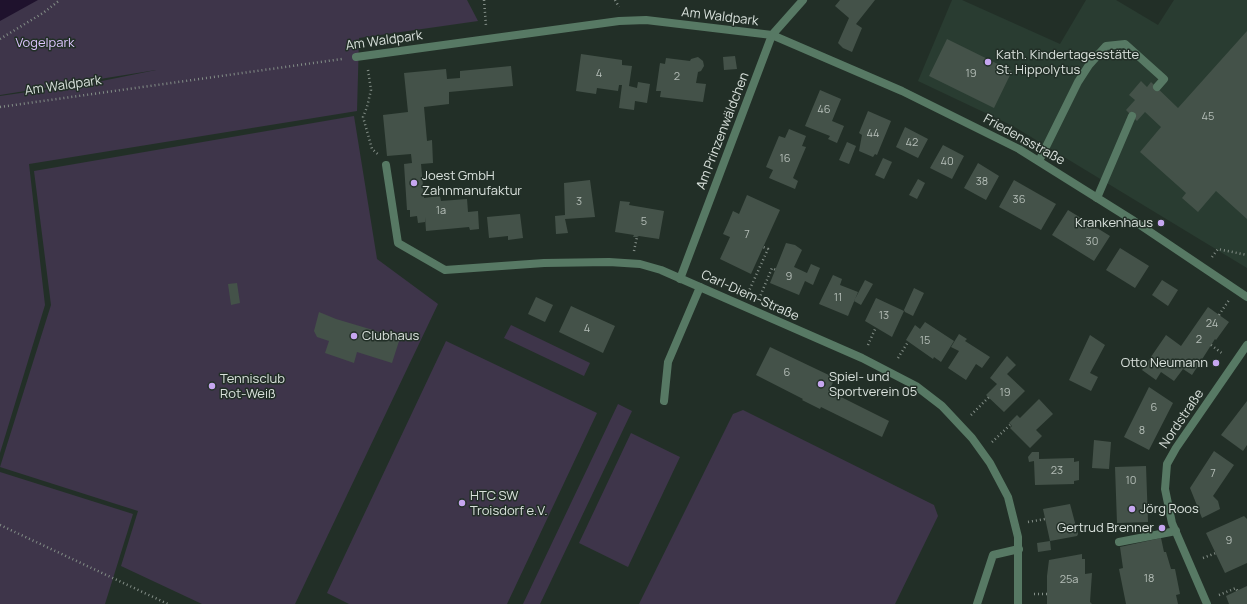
<!DOCTYPE html>
<html>
<head>
<meta charset="utf-8">
<style>
	body { margin:0 }
	canvas { display:block; background:#222f27 }
</style>
</head>
<body>
<canvas width="1247" height="604"></canvas>
<script>
const ctx = document.querySelector('canvas').getContext('2d');
ctx.lineJoin = 'round';
function fill(path, color) { ctx.fillStyle = color; ctx.fill(path, 'evenodd'); }
const poly = rows => new Path2D(rows.map(r => 'M' + r).join(''));
function stroke(path, color, width, dash) { ctx.strokeStyle = color; ctx.lineWidth = width; ctx.lineCap = dash ? 'butt' : 'round'; ctx.setLineDash(dash || []); ctx.stroke(path); }
function label(font, color, halo, rows, align = 'center') {
  ctx.font = font + ' Manrope,sans-serif'; ctx.lineWidth = 3; ctx.setLineDash([]); ctx.textBaseline = 'middle'; ctx.strokeStyle = halo; ctx.fillStyle = color; for (const [text, x, y, turn = 0] of rows) {
    ctx.save(); ctx.translate(x, y); ctx.rotate((+turn || 0) * Math.PI / 180); ctx.textAlign = isNaN(turn) ? turn : align; if (halo) ctx.strokeText(text, 0, 0); ctx.fillText(text, 0, 0); ctx.restore();
  }
}
fill(poly([
	[952,0,962,0,1060,44,1086,0,1116,0,1158,25,1174,0,1247,0,1247,268,1013,126,918,81]
]), '#293c31');
fill(poly([
	[0,0,467,0,478,21,359,38,357,111,29,164,45,305,0,453,0,96,97,82,156,70,0,95],
	[354,116,377,259,438,304,295,604,202,604,121,566,138,511,0,467,51,305,34,171],
	[511,325,590,363,584,376,504,338],
	[446,341,597,413,507,604,349,604,327,593],
	[618,404,632,411,540,604,523,604],
	[743,410,934,505,938,516,895,604,639,604,733,414],
	[631,433,680,457,628,567,579,543],
	[0,472,133,514,105,604,0,604]
]), '#3e354a');
fill(poly([
	[0,0,38,0,0,21]
]), '#1f122d');
fill(poly([
	[840,0,875,0,856,24,862,28,852,52,843,48,838,43,849,18,835,6],
	[1247,31,1247,219,1216,191,1198,212,1182,198,1186,193,1140,152,1161,127,1145,112,1137,121,1126,110,1135,100,1129,95,1141,81,1147,87,1151,82,1178,108],
	[947,39,1012,71,994,108,929,76],
	[581,54,622,60,622,65,632,66,629,86,637,88,638,82,650,84,647,103,635,101,634,110,619,108,622,85,619,85,618,91,597,88,596,94,576,91],
	[735,56,737,69,724,70,723,57],
	[698,57,703,61,704,66,701,71,698,72,696,83,706,84,703,102,660,97,661,91,656,91,660,63,665,64,666,58,690,61,691,59],
	[511,66,513,86,449,92,449,104,424,107,427,141,432,140,433,163,421,164,424,198,440,196,441,201,467,199,468,212,478,211,479,229,470,230,469,227,426,231,425,217,425,222,418,223,417,216,410,217,410,210,407,210,404,164,412,163,411,154,387,156,383,115,408,112,404,73,446,69,447,79,460,78,460,71],
	[820,90,841,99,832,121,844,126,837,143,828,139,830,136,805,126],
	[868,111,891,121,877,155,875,154,873,157,859,151,862,135,859,133],
	[905,127,928,139,918,158,896,147],
	[789,129,806,136,802,146,806,147,793,178,798,181,795,189,769,178,773,170,766,167,779,136,785,138],
	[719,131,723,132,720,141,716,140],
	[847,142,856,146,849,164,839,160],
	[943,145,964,156,952,179,930,168],
	[883,158,892,162,884,179,875,175],
	[978,163,999,176,986,200,964,188],
	[918,179,925,183,917,199,909,195],
	[590,180,595,217,565,219,568,233,556,234,555,216,565,215,564,183],
	[1014,180,1056,204,1041,230,999,207],
	[747,195,780,210,751,274,720,259,730,237,723,234,728,223,733,211,739,214],
	[620,201,630,202,629,205,664,211,659,239,639,236,637,237,633,237,634,235,615,232],
	[1068,210,1110,236,1094,261,1052,235],
	[520,214,523,238,508,240,508,236,489,238,487,217],
	[786,243,795,245,802,250,794,267,807,273,811,264,820,268,813,285,805,281,799,295,770,283],
	[1120,248,1149,266,1135,288,1106,270],
	[833,275,842,279,840,285,858,292,848,316,819,304],
	[865,280,873,284,861,305,854,301],
	[1162,280,1178,290,1168,306,1152,295],
	[237,283,240,303,231,305,228,284],
	[914,288,924,293,913,316,905,312,904,310],
	[536,297,553,305,545,322,528,314],
	[876,298,904,311,892,337,865,321],
	[571,306,615,326,603,353,559,332],
	[1208,307,1229,322,1216,340,1215,339,1192,375,1183,369,1174,381,1161,372,1156,380,1142,370,1166,335,1181,346],
	[319,312,336,319,400,338,392,363,357,352,354,363,325,353,329,341,317,337,314,331],
	[925,322,954,341,941,362,934,357,933,359,906,340,915,325,920,329],
	[959,334,967,339,965,341,990,357,982,368,976,364,966,380,948,368,959,351,951,347],
	[1090,335,1105,345,1090,373,1098,377,1091,391,1069,380],
	[770,347,835,378,829,391,889,421,882,437,821,407,820,409,802,400,803,399,756,375],
	[1007,356,1016,365,1007,374,1025,391,1004,412,986,395,997,384,990,378],
	[1149,387,1173,403,1149,450,1124,437],
	[1039,399,1053,414,1036,430,1042,436,1030,448,1010,428,1012,426,1009,423,1017,415,1020,418],
	[1247,401,1247,445,1243,451,1221,435],
	[1094,440,1111,442,1109,469,1092,468],
	[1214,451,1234,465,1213,496,1218,501,1220,509,1202,518,1190,488],
	[1032,452,1039,452,1039,459,1074,458,1074,462,1079,461,1079,480,1074,481,1074,484,1035,485,1034,461,1029,462,1028,457],
	[1146,466,1148,522,1117,523,1115,467],
	[1070,504,1078,534,1077,536,1050,541,1043,509],
	[1244,516,1247,519,1247,563,1225,573,1206,533],
	[1161,538,1164,552,1166,552,1171,569,1175,569,1180,594,1176,595,1178,604,1126,604,1119,569,1123,568,1120,547],
	[1050,541,1051,550,1038,552,1037,543],
	[1082,554,1082,559,1085,559,1085,574,1092,573,1090,602,1092,604,1047,604,1047,576,1049,560],
	[1247,586,1247,604,1229,604,1226,596]
]), '#445249');
stroke(poly([
	[484,0,486,26],
	[615,0,619,7],
	[0,39,43,13,60,0],
	[368,70,371,90,367,107,363,117,372,149,379,155],
	[0,107,342,59],
	[634,251,637,237],
	[1212,257,1218,249,1247,255],
	[748,293,768,249,763,247],
	[759,299,772,268,776,270],
	[1219,315,1229,300],
	[868,345,876,327],
	[1211,345,1223,354],
	[898,358,908,342],
	[971,415,989,397],
	[992,442,1010,425],
	[1028,522,1045,519],
	[0,525,168,604],
	[1203,558,1216,553],
	[1034,594,1048,594],
	[1219,595,1236,588,1238,592]
]), '#838e87', 2.5, [1, 3]);
stroke(poly([
	[1039,161,1078,82,1089,65,1106,46,1125,44,1164,79,1157,87],
	[1097,198,1132,116],
	[664,401,668,362,700,287],
	[1119,542,1176,531],
	[977,604,993,555,1019,549]
]), '#577964', 8);
stroke(poly([
	[356,57,619,21,646,20,772,35,902,91,1019,149,1134,221,1247,297],
	[386,165,398,243,445,270,544,263,609,262,640,264,661,270,862,358,916,386,942,406,972,438,990,463,1008,497,1018,537,1018,604],
	[680,279,772,35,803,0],
	[1207,604,1172,523,1165,489,1167,464,1176,448,1247,345]
]), '#577964', 8);
for (const [x, y, r, color] of [
	[988,62,4,"#c6a6f0"],
	[414,183,4,"#c6a6f0"],
	[1161,223,4,"#c6a6f0"],
	[354,336,4,"#c6a6f0"],
	[1216,363,4,"#c6a6f0"],
	[821,384,4,"#c6a6f0"],
	[212,386,4,"#c6a6f0"],
	[462,503,4,"#c6a6f0"],
	[1132,509,4,"#c6a6f0"],
	[1162,528,4,"#c6a6f0"]
]) { const dot = new Path2D(); dot.arc(x, y, r, 0, 2 * Math.PI); ctx.fillStyle = color; ctx.fill(dot); stroke(dot, '#222f27', 1.5); }
label('11px', '#b4bdb7', null, [
	["4",599,74],
	["19",971,74],
	["2",677,77],
	["46",824,110],
	["45",1208,117],
	["44",873,134],
	["42",912,143],
	["16",785,159],
	["40",947,162],
	["38",982,182],
	["36",1019,200],
	["3",579,202],
	["1a",441,211],
	["5",644,222],
	["7",747,235],
	["30",1092,242],
	["9",789,277],
	["11",838,298],
	["13",884,316],
	["24",1212,324],
	["4",587,329],
	["2",1199,340],
	["15",925,341],
	["6",787,373],
	["19",1005,393],
	["6",1154,408],
	["8",1142,431],
	["23",1057,471],
	["7",1213,474],
	["10",1131,481],
	["9",1229,541],
	["18",1149,579],
	["25a",1069,580]
]);
label('13px', '#d9e1dc', '#222f27', [
	["Am Waldpark",720,17,7],
	["Am Waldpark",384,41,-8],
	["Am Waldpark",63,86,-8],
	["Am Prinzenwäldchen",723,131,-69],
	["Friedensstraße",1024,140,29],
	["Carl-Diem-Straße",750,296,24],
	["Nordstraße",1182,419,-56]
]);
label('13px', '#dcc4fe', '#222f27', [
	["Vogelpark",45,43]
]);
label('13px', '#d9e1dc', '#222f27', [
	["Kath. Kindertagesstätte",996,55],
	["St. Hippolytus",996,70],
	["Joest GmbH",422,176],
	["Zahnmanufaktur",422,191],
	["Krankenhaus",1153,223,"right"],
	["Clubhaus",362,336],
	["Otto Neumann",1208,363,"right"],
	["Spiel- und",829,377],
	["Sportverein 05",829,392],
	["Tennisclub",220,379],
	["Rot-Weiß",220,394],
	["HTC SW",470,496],
	["Troisdorf e.V.",470,511],
	["Jörg Roos",1140,509],
	["Gertrud Brenner",1154,528,"right"]
], 'left');
</script>
</body>
</html>
